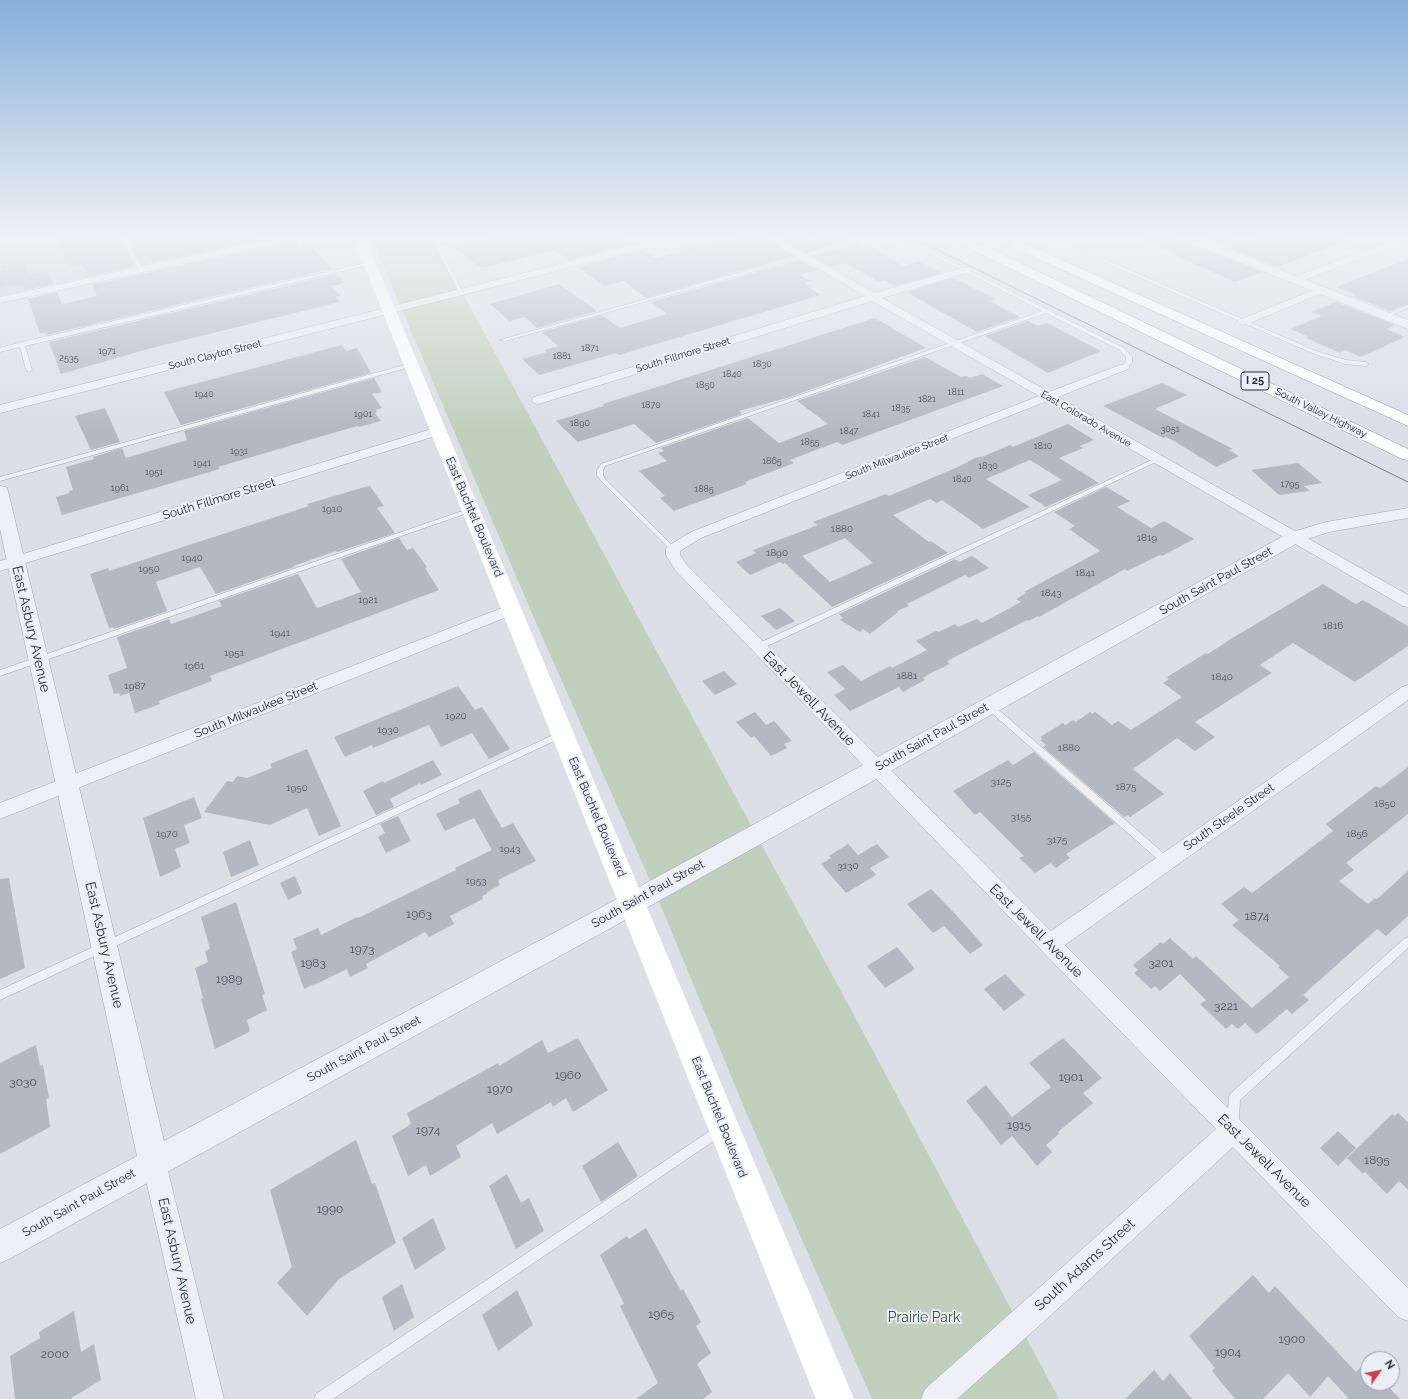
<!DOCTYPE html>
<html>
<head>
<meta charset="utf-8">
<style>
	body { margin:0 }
	#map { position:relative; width:1408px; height:1399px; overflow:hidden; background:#dcdfe6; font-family:Raleway,sans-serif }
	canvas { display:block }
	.north { position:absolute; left:1360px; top:1351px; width:40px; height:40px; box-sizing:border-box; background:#ebeef4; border:1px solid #9ca1aa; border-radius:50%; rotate:57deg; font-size:11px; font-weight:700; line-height:16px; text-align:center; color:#262d3c }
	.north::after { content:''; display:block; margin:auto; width:14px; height:18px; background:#cd3f4c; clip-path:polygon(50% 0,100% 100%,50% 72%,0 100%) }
</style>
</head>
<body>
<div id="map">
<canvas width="1408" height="1399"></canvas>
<div class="north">N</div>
</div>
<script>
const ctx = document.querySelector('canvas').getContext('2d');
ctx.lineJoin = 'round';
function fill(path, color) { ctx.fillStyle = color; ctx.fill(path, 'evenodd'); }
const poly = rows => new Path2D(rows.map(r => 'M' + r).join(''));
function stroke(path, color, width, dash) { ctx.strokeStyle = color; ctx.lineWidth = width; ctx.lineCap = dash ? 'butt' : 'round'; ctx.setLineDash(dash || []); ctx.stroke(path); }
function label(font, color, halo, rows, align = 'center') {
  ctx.font = font + ' Raleway,sans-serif'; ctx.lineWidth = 4; ctx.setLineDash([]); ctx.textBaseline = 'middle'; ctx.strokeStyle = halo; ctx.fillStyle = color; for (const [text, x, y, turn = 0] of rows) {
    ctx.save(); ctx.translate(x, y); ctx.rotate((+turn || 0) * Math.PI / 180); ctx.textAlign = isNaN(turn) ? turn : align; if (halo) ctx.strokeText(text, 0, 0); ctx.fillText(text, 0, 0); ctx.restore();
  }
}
fill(poly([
	[0,235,117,235,133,264,128,268,0,296]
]), '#caced8');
fill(poly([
	[370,235,431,235,855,1017,1059,1399,872,1399,748,1117,656,894,534,618]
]), '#c1d0bd');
fill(poly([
	[56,235,119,235,135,266,89,276,83,265,70,267],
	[126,235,282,235,142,265],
	[495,235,620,235,633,244,569,260,555,250,485,267,478,267,456,248],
	[746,235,759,235,794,256,646,298,624,281,604,286,578,267,643,250,655,258],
	[775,235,804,235,812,239,831,235,842,235,851,240,806,253],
	[1133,235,1174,235,1176,238,1262,272,1235,282,1172,254,1176,253],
	[1195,235,1249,235,1221,245],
	[1260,235,1358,235,1358,237,1277,267,1228,248],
	[298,240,299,250,312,247,332,269,46,335,45,332,40,334,28,299,57,292,62,304,97,296,92,285],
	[857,244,865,249,871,247,904,266,919,261,942,273,895,286,884,280,879,282,845,263,831,267,813,256],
	[1408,259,1408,304,1390,311,1352,296,1356,295,1336,287],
	[800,260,817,270,800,275,811,281,805,283,810,286,808,287,821,295,619,355,616,353,539,375,522,359,547,352,545,350,558,346,542,332,602,315,620,328,667,314,651,302],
	[24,261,30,275,48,271,54,284,25,290,23,284,0,288,0,271,3,270,1,265],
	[337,274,345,283,331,286,341,296,336,297,340,302,148,349,61,374,49,342],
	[953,278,996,299,989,301,1020,317,977,332,906,292],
	[559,284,597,311,537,328,525,317,509,321,490,304],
	[1336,302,1395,325,1386,329,1405,337,1361,357,1345,350,1340,353,1306,338,1309,337,1290,329,1322,316,1311,312],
	[875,318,926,348,790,397,739,411,742,414,656,443,634,424,578,442,556,421,604,406,603,404],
	[1028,321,1038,326,1047,323,1101,351,1048,373,985,336],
	[342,345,346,351,357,348,371,373,181,425,164,392],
	[925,357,961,377,966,376,970,378,982,374,1003,386,842,445,837,442,790,460,794,463,745,482,747,484,674,511,660,498,665,496,639,471,667,461,658,453,664,451,661,448,748,418,779,443,828,424,797,401],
	[374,378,382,392,372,394,382,408,376,410,377,412,375,413,381,421,359,427,358,426,350,428,218,467,220,469,62,515,56,497,70,493,69,491,73,490,66,467,94,459,93,457,122,448,126,458,187,440,184,431],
	[1162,383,1187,395,1155,409,1233,449,1229,450,1239,456,1216,467,1176,442,1166,437,1163,438,1103,406],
	[105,408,120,442,91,450,75,416],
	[1068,424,1094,440,1080,446,1083,448,1059,458,1099,483,1046,507,1028,495,1062,480,1030,460,986,479,1030,507,983,529,942,500,937,503,930,499,893,515,929,542,931,541,948,553,832,607,785,563,783,564,780,562,750,575,736,562,756,553,753,550,818,525,813,522,886,494,889,496,958,467,975,458,984,456,1010,445,1013,447],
	[845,538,873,563,830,582,802,556],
	[1298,463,1322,483,1304,486,1310,491,1279,495,1251,470],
	[368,486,370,486,384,506,377,508,395,533,337,552,336,551,293,566,294,567,216,594,200,567,156,582,167,611,114,629,113,627,109,628,90,574,108,568,109,571,309,506,307,504],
	[1106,487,1130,501,1117,507,1151,528,1164,521,1194,539,1162,556,1160,555,1127,571,1125,569,1039,617,1038,616,1028,621,1027,620,947,661,950,664,931,673,923,678,925,680,903,692,899,687,850,711,834,695,845,689,827,672,843,665,861,681,890,666,892,668,927,650,916,641,936,631,939,632,955,624,958,627,977,619,982,623,1021,602,1016,599,1026,593,1024,592,1100,551,1069,529,1075,526,1054,512],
	[399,538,407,550,413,548,427,567,425,568,439,590,210,676,212,681,164,699,159,701,160,704,135,713,129,693,120,696,119,693,114,694,108,675,127,668,117,637,169,619,171,624,222,606,219,601,298,574,317,608,361,592,341,559],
	[972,556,989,568,969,578,965,575,907,604,909,606,897,611,898,612,870,634,863,629,860,632,840,620,843,618,839,614,955,559,959,562],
	[1323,584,1356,604,1363,600,1408,626,1408,646,1355,682,1293,643,1260,665,1272,673,1195,722,1215,737,1195,751,1177,738,1133,769,1164,794,1130,817,1128,815,1124,817,1043,747,1046,745,1040,740,1043,739,1040,737,1063,723,1065,725,1073,720,1076,722,1090,712,1092,714,1095,712,1112,725,1118,721,1131,730,1182,697,1163,683,1169,679,1167,677,1206,653,1208,654,1234,637],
	[780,608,795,621,776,630,761,616],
	[724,671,737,684,715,695,702,681],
	[458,686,475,710,482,707,510,749,489,759,472,733,441,747,429,725,373,748,372,745,345,757,334,737],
	[755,712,766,725,774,721,792,741,784,744,787,748,771,756,754,736,751,738,736,722],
	[307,749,341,826,319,836,307,808,270,825,204,812,227,781,233,782,237,776,247,778,272,768,270,764],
	[1034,752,1115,823,1066,854,1070,858,1056,868,1051,863,1035,873,1019,858,1024,856,980,812,975,815,953,791,1008,760,1013,765],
	[433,760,442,775,421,785,420,783,390,799,394,807,376,815,363,791,383,781,384,783],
	[1408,767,1408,814,1346,863,1354,870,1339,881,1368,904,1375,898,1377,899,1408,871,1408,916,1386,936,1377,929,1303,995,1309,1000,1292,1014,1287,1009,1257,1034,1245,1023,1238,1029,1232,1024,1226,1029,1200,1004,1206,1000,1180,974,1160,991,1155,986,1151,989,1134,973,1138,970,1133,965,1161,942,1163,944,1170,938,1193,959,1196,956,1252,1008,1289,977,1278,967,1280,966,1232,925,1239,920,1221,904,1244,887,1252,893,1333,831,1326,824,1376,786,1380,788],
	[480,789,502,828,513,823,536,861,498,880,500,885,487,892,488,893,482,896,483,899,450,916,454,924,429,937,425,932,366,964,368,968,350,977,347,969,312,986,312,985,304,989,291,952,297,949,293,939,318,928,321,935,357,917,358,918,456,870,455,868,492,850,474,818,445,831,436,814,460,803,458,799],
	[194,797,202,818,184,825,190,843,175,849,181,867,160,877,143,818],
	[398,816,411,841,386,853,378,837,385,833,380,824],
	[250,840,259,865,231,877,223,852],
	[848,844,858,855,877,844,889,857,870,868,876,875,846,893,821,864,831,858,829,856],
	[295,876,302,893,288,900,280,883],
	[9,878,25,968,0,979,0,879],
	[931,889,958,917,983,945,970,954,944,926,933,933,907,904],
	[236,902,265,994,262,995,267,1010,247,1020,250,1031,249,1032,215,1049,201,999,203,998,195,968,208,962,205,951,210,949,201,917],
	[897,947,915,969,885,988,867,966],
	[1005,974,1025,995,1004,1011,984,989],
	[578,1038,608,1090,573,1112,566,1098,553,1107,551,1102,497,1134,492,1123,456,1146,461,1157,430,1176,426,1165,408,1176,392,1136,411,1124,407,1113,498,1063,499,1066,542,1040,548,1053],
	[1063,1038,1102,1078,1083,1093,1093,1103,1058,1132,1059,1134,1046,1145,1052,1152,1037,1166,1012,1136,1001,1145,966,1101,986,1085,1012,1117,1051,1087,1029,1063],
	[36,1045,40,1066,43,1065,49,1098,46,1099,50,1127,0,1154,0,1063],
	[1398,1113,1408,1122,1408,1190,1399,1181,1387,1194,1365,1172,1363,1174,1347,1158,1392,1114,1395,1116],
	[1338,1131,1356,1148,1338,1166,1320,1148],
	[356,1140,372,1184,375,1183,396,1243,339,1279,307,1316,277,1283,292,1267,270,1190],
	[618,1142,638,1176,601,1202,582,1166],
	[507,1174,521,1203,529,1198,544,1231,516,1249,489,1186],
	[433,1218,446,1249,415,1270,402,1238],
	[646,1228,681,1291,683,1289,701,1322,696,1326,711,1353,697,1364,712,1392,703,1399,636,1399,658,1383,620,1306,624,1304,600,1255,627,1236,629,1239],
	[1253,1275,1269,1293,1275,1286,1356,1372,1368,1359,1368,1383,1385,1383,1400,1399,1349,1399,1328,1376,1310,1397,1288,1373,1263,1399,1235,1399,1212,1371,1215,1368,1189,1336],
	[402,1284,414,1317,394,1331,382,1297],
	[517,1290,533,1325,498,1351,482,1315],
	[74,1311,81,1352,94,1344,101,1380,70,1399,15,1399,10,1356,40,1338,39,1332],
	[1154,1370,1163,1381,1170,1373,1192,1399,1125,1399]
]), '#b3b8c3');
const service = poly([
	[120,235,124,235,143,270,143,271,139,270,120,235],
	[429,235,433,235,439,246,486,235,494,235,440,249,463,292,463,293,459,292,429,235],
	[875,235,882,235,505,341,500,340,875,235],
	[893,235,898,235,1124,348,1132,357,1132,363,1126,368,1122,368,1122,366,1126,362,1126,357,1120,350,1046,313,605,466,603,470,603,475,606,480,676,549,673,551,671,550,602,482,597,475,597,470,601,464,1042,311,893,235],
	[1043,235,1049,235,1316,351,1346,360,1366,362,1369,364,1366,366,1345,364,1312,353,1043,235],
	[1253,235,1259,235,1219,250,1215,249,1253,235],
	[370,262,372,263,372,264,25,346,32,370,29,372,26,370,20,347,0,352,0,348,22,342,370,262],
	[1408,305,1408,308,1387,317,1383,316,1408,305],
	[411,363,413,364,413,366,0,481,0,477,411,363],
	[1158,457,1161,459,1160,460,761,649,758,650,754,647,755,645,1158,457],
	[471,508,474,510,473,511,0,676,0,670,471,508],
	[989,703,992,704,1169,858,1171,861,1169,864,1166,865,1163,864,986,708,985,706,986,704,989,703],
	[562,731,565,732,566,734,565,736,0,1000,0,990,562,731],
	[1408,937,1408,948,1240,1100,1239,1123,1237,1127,1233,1129,1229,1127,1227,1123,1229,1097,1231,1093,1404,939,1408,937],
	[720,1124,724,1126,726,1130,724,1134,333,1399,314,1399,316,1394,720,1124]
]);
const minor = poly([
	[289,235,307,235,302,238,0,303,0,297,289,235],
	[675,235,691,235,689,237,0,413,0,405,675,235],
	[760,235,772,235,875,293,963,268,969,268,971,270,969,272,882,298,1049,392,1120,365,1128,365,1130,367,1128,369,1058,397,1408,595,1408,607,1403,606,1047,401,701,538,680,551,680,555,686,564,1051,931,1402,687,1408,685,1408,700,1065,945,1408,1288,1408,1321,1398,1317,1233,1147,1050,1316,957,1399,921,1399,925,1389,1030,1296,1216,1129,1042,951,675,570,666,555,666,549,668,546,691,532,1039,396,872,301,542,403,538,404,534,403,532,400,534,397,865,296,760,235],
	[1064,235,1079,235,1077,237,1057,243,1052,240,1054,238,1064,235],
	[1405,235,1408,235,1408,240,1300,282,1292,282,1291,280,1292,278,1405,235],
	[1321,287,1326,290,1325,292,1247,324,1243,325,1238,322,1239,320,1321,287],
	[438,427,442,428,444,431,442,434,0,571,0,561,438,427],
	[512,604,517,605,520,609,517,613,0,819,0,803,512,604],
	[154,1151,163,1154,166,1163,224,1399,196,1399,142,1163,145,1154,154,1151]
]);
const tertiary = poly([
	[1175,235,1191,235,1408,320,1408,329,1177,237,1175,235],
	[0,486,6,487,8,491,164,1141,591,913,1289,533,1326,522,1408,508,1408,518,1329,532,1301,541,609,929,11,1258,0,1263,0,1229,137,1156,0,529,0,486]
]);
const motorway = poly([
	[946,235,962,235,1408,449,1408,460,1402,459,948,238,946,235],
	[990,235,1006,235,1408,415,1408,426,992,238,990,235]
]);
stroke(service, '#a2a6b0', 1);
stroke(minor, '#a2a6b0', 1);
stroke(tertiary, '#a2a6b0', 1);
stroke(motorway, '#848c9d', 1);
fill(service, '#eff0f5');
fill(minor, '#eff0f5');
fill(tertiary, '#eff0f5');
fill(poly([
	[352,235,364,235,854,1399,816,1399,352,235]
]), '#fff');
fill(motorway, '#fff');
stroke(poly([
	[907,235,1408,482]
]), '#767e90', 1);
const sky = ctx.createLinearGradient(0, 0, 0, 431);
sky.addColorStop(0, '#87b0db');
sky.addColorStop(0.55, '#eff1f4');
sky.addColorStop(1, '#eff1f400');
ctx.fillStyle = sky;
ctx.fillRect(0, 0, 1408, 431);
label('9px', '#49505e', null, [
	["1871",590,348],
	["1971",107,351],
	["1881",562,356],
	["2535",69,358],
	["1830",762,364],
	["1840",732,374],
	["1850",705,385],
	["1811",956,392],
	["1940",204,394],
	["1821",927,399],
	["1870",651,405],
	["1835",901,408],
	["1901",363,414],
	["1841",871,414],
	["1890",580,423],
	["3051",1170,429],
	["1847",849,431],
	["1855",810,442],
	["1810",1043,446],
	["1931",239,451],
	["1865",772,461],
	["1941",202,463],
	["1830",988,466],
	["1951",154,472],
	["1840",962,479],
	["1795",1290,484],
	["1961",120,488],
	["1885",704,489]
]);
label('10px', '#262d3c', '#ebeef4', [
	["South Clayton Street",215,355,-14],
	["South Fillmore Street",683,355,-17],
	["South Valley Highway",1321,413,26],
	["East Colorado Avenue",1086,419,30],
	["South Milwaukee Street",897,457,-21]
]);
label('10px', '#49505e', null, [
	["1910",332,509],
	["1880",842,529],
	["1819",1147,538],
	["1890",777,553],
	["1940",192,558],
	["1950",149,569],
	["1841",1085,573],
	["1843",1051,593],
	["1921",368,600],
	["1816",1333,626],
	["1941",280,633],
	["1951",234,653],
	["1961",194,666],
	["1881",907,676],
	["1840",1222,677],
	["1987",135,686],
	["1920",456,716],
	["1930",388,730],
	["1880",1069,748],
	["3125",1001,782],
	["1875",1126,787],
	["1950",297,788],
	["1850",1385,804],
	["3155",1021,817],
	["1970",167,834],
	["1856",1357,834],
	["3175",1057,840],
	["1943",510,849],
	["3130",848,866],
	["1953",476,881]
]);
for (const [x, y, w] of [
	[1255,381,28]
]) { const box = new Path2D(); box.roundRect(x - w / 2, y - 9, w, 18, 3); ctx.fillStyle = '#ebeef4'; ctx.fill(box); stroke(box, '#262d3c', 1); }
label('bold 11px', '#262d3c', null, [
	["I 25",1255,381]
]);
label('12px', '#262d3c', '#ebeef4', [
	["South Fillmore Street",219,499,-17],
	["East Buchtel Boulevard",474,517,67],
	["South Saint Paul Street",1216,581,-29],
	["South Milwaukee Street",256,710,-22],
	["South Saint Paul Street",932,737,-29],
	["East Buchtel Boulevard",597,817,67],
	["South Steele Street",1229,817,-35],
	["South Saint Paul Street",648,894,-29],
	["South Saint Paul Street",364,1049,-28],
	["East Buchtel Boulevard",719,1117,68],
	["South Saint Paul Street",79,1203,-29]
]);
label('12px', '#49505e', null, [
	["1963",419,914],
	["1874",1257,916],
	["1973",362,949],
	["1983",313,963],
	["3201",1161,963],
	["1989",229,979],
	["3221",1226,1006],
	["1960",568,1075],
	["1901",1071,1077],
	["3030",23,1082],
	["1970",500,1089],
	["1915",1019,1125],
	["1974",428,1130],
	["1895",1377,1160],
	["1990",330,1209],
	["1965",661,1314],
	["1900",1292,1339],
	["1904",1228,1352],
	["2000",55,1354]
]);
label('14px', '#262d3c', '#ebeef4', [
	["East Asbury Avenue",31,629,77],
	["East Jewell Avenue",809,699,46],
	["East Jewell Avenue",1036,931,45],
	["East Asbury Avenue",104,945,77],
	["East Jewell Avenue",1264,1161,45],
	["East Asbury Avenue",177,1261,77],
	["South Adams Street",1085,1265,-42]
]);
label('14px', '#385833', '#ebeef4', [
	["Prairie Park",924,1318]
]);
</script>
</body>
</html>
